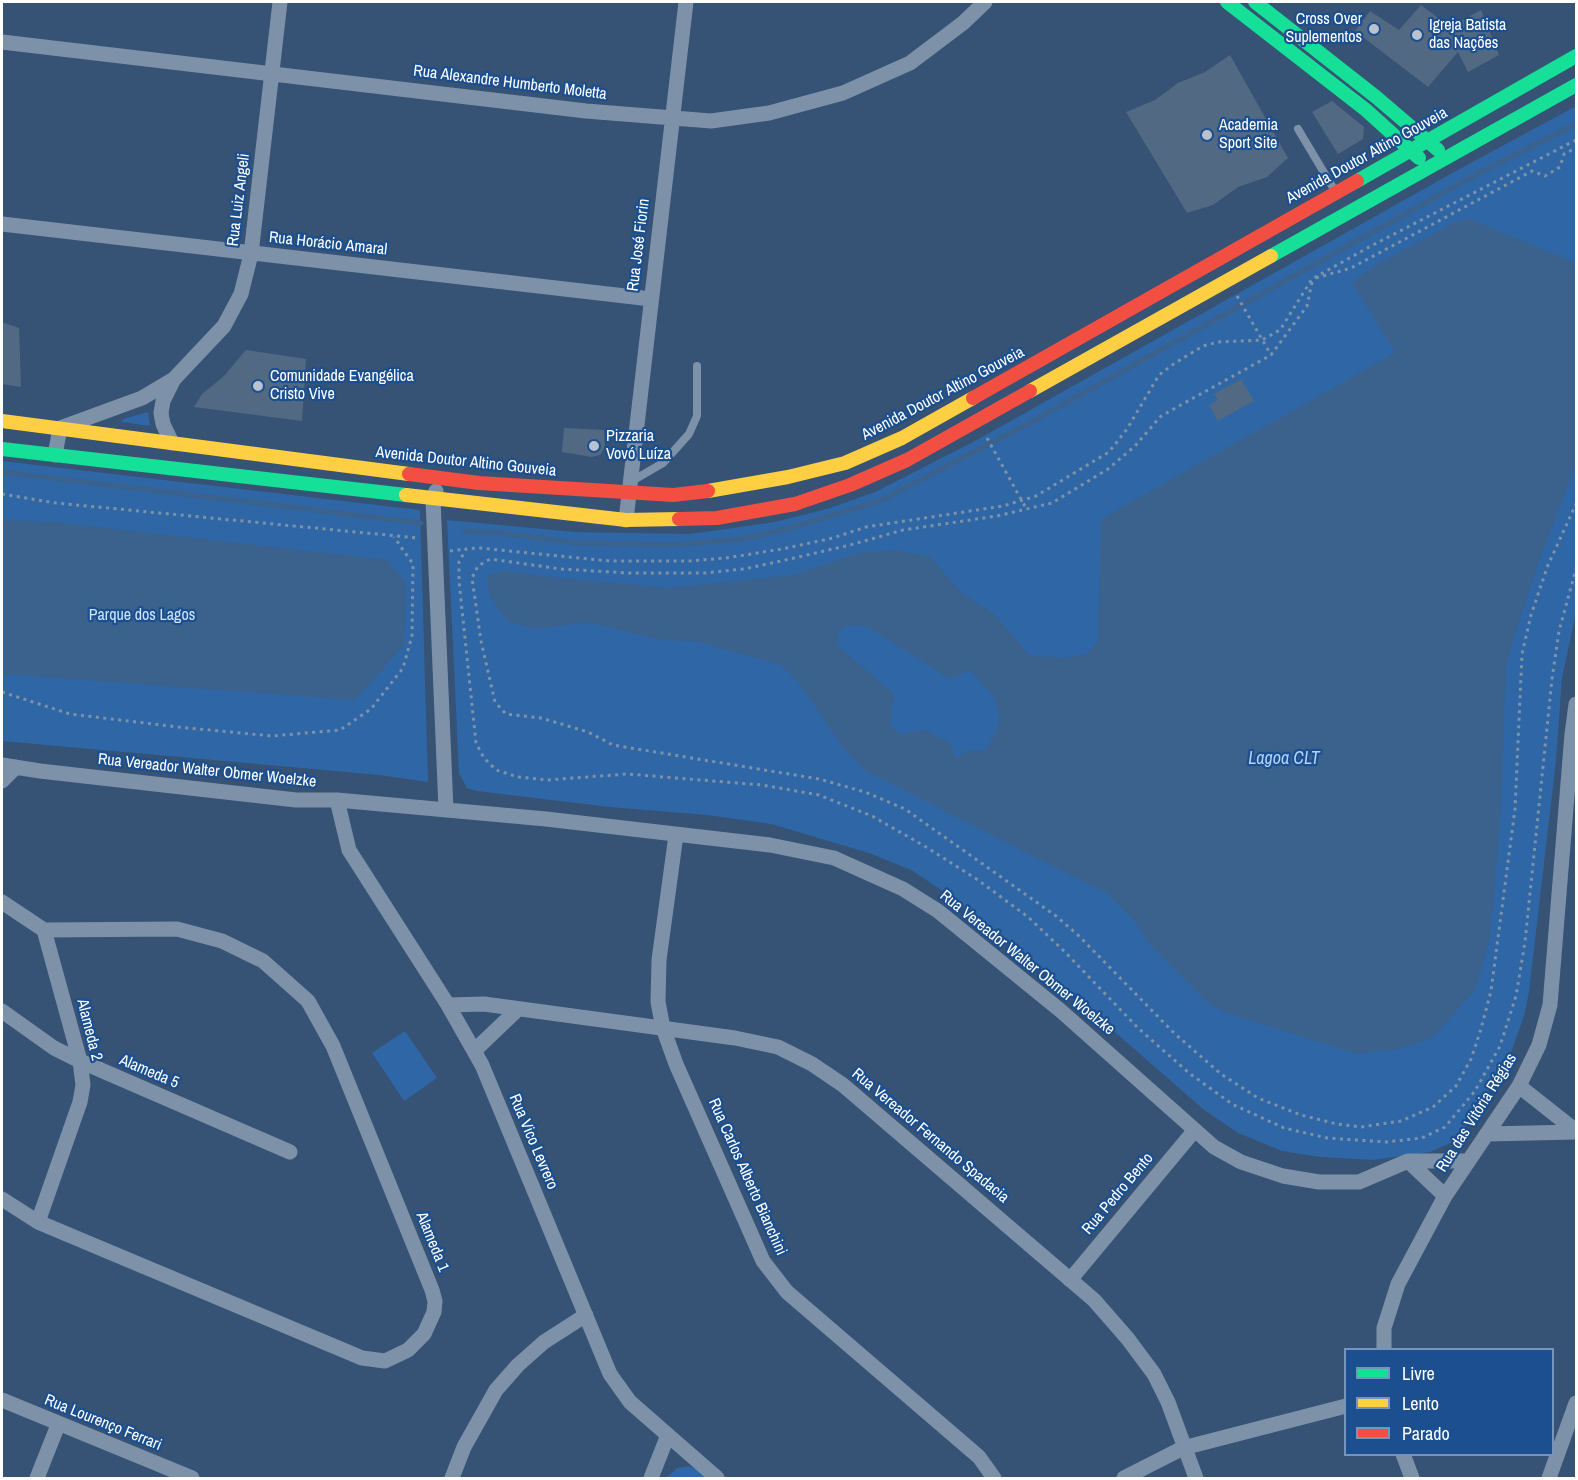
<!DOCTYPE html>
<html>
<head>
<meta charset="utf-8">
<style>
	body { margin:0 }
	#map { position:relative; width:1578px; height:1480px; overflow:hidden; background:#365274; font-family:"Archivo Narrow",sans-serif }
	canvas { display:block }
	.frame { position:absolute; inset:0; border:3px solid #fff; pointer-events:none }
	.legend { position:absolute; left:1344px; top:1348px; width:210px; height:108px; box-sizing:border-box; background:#1b4f8f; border:2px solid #7695bc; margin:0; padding:8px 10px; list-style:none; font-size:18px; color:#fff }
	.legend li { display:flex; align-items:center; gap:12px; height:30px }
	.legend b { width:30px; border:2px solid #7695bc }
</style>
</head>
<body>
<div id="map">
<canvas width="1578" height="1480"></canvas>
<div class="frame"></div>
<ul class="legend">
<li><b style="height:8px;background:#16e098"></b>Livre</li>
<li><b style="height:8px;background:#ffcf43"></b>Lento</li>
<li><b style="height:8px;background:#f24e42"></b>Parado</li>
</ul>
</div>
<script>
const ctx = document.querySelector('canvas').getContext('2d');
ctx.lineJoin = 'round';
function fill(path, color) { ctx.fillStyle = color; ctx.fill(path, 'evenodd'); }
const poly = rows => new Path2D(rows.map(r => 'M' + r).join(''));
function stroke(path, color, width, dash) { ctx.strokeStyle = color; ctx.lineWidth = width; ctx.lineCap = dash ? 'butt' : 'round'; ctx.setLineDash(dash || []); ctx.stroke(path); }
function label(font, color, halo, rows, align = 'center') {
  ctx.font = font + ' "Archivo Narrow",sans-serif'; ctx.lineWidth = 4.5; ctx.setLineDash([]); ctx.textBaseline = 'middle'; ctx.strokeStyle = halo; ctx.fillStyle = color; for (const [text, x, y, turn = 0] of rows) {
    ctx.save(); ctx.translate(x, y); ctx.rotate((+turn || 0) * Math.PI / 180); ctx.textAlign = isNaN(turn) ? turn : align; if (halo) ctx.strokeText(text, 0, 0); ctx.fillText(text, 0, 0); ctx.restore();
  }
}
fill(poly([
	[1576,106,1576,613,1562,678,1556,761,1529,992,1524,1016,1509,1058,1482,1104,1455,1141,1430,1152,1373,1160,1320,1157,1282,1151,1238,1133,1203,1109,1062,986,946,893,911,870,869,853,771,824,707,815,609,807,477,791,467,788,459,773,447,520,575,532,690,534,775,522,830,508,875,492,975,441,1454,172],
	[148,412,150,426,121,422,123,419],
	[2,461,420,510,428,782,379,775,2,741],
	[405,1031,437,1078,404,1101,372,1053],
	[689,1466,700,1471,709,1478,666,1478,677,1468]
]), '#2f66a5');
fill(poly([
	[1469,219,1576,263,1576,466,1540,558,1518,624,1506,666,1500,827,1490,937,1476,989,1433,1037,1400,1049,1357,1054,1230,1014,1209,1004,1149,944,1135,921,1108,894,866,771,844,749,799,683,781,665,696,641,662,640,586,622,537,629,507,621,490,596,487,576,502,571,560,578,670,588,794,575,859,553,894,550,930,557,962,593,993,613,1029,655,1064,658,1087,654,1098,641,1101,519,1393,354,1395,352,1352,282,1376,265,1455,222],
	[849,625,868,627,950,679,970,670,995,699,1000,719,996,732,986,750,970,750,955,758,951,744,925,730,899,734,890,724,894,694,838,646,839,631],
	[2,520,53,522,387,560,406,583,404,645,355,700,2,674]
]), '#3b618d');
stroke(poly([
	[2,472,421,523],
	[465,531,500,533,578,543,674,545,743,539,794,527,880,501,1026,425,1479,173,1576,124]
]), '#3b618d', 5);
fill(poly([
	[1421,5,1450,27,1481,10,1499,55,1468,72,1458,52,1428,87,1355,31,1370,11,1399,30],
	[1230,55,1288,158,1267,177,1238,187,1213,205,1187,213,1126,112,1155,100,1178,83,1205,72],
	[1332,101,1364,127,1363,139,1338,154,1312,112],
	[2,322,19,328,21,387,2,384],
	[246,350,306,359,302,421,194,407,202,394,223,377],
	[1241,379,1254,401,1218,421,1209,405,1218,400,1214,394],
	[564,428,604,430,605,447,600,455,592,457,562,452]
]), '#526984');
stroke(poly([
	[1576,140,1371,246,1312,279,1280,330,1262,340,1218,342,1203,346,1175,363,1159,375,1127,429,1109,452,1036,496,1003,506,866,527,833,538,782,549,726,558,689,561,610,561,479,548,466,549,459,562,459,581,476,743,484,758,496,770,518,777,547,780,627,774,762,785,819,795,872,816,926,847,978,880,1028,917,1064,951,1138,1028,1189,1073,1232,1104,1284,1128,1327,1138,1386,1142,1422,1138,1445,1127,1475,1091,1500,1046,1516,996,1525,942,1552,679,1559,631,1576,569],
	[1316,278,1351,268,1532,171,1545,176,1560,167,1564,154,1576,148],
	[1312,282,1307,306,1271,355,1161,416,1135,446,1108,469,1052,503,997,516,903,530,850,545,781,561,744,569,705,573,629,573,561,569,490,559,478,566,472,578,481,641,495,702,506,714,541,718,588,732,613,745,819,779,865,792,905,809,1056,916,1079,936,1174,1033,1221,1074,1258,1098,1301,1115,1337,1124,1361,1127,1401,1121,1433,1107,1456,1086,1471,1059,1481,1029,1491,991,1515,809,1522,654,1531,615,1548,565,1576,504],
	[1237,296,1271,355],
	[987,438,1027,510],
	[2,494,56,503,418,538],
	[450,551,466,549],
	[2,692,70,714,178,727,272,736,340,730,371,709,403,668,412,636,413,564,394,537]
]), '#7d92a8', 3, [3, 4.5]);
stroke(poly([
	[1298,129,1335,191],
	[632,481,663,463,689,434,697,416,697,366]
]), '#7d92a8', 8);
stroke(poly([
	[2,42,586,111,711,121,769,113,843,93,910,63,963,23,985,2],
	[2,224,651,299],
	[172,443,163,424,161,413,163,401,174,379,224,326,241,294,251,254,280,2],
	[55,455,60,428,142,398,174,379],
	[436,491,433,499,446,810],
	[626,520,686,2],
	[2,765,40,771,296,800,337,800,546,819,770,845,834,858,903,889,938,911,1061,1011,1214,1147,1241,1162,1283,1176,1319,1182,1359,1182,1408,1161,1468,1161],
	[2,781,16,767],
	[337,800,349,850,448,1005,482,1065,610,1374,630,1402,717,1478],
	[676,835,659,960,658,1002,663,1028,676,1064,763,1261,787,1292,979,1457,994,1478],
	[2,902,44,930,80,1061,83,1085,80,1102,38,1222],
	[448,1005,484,1004,735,1038,778,1047,812,1064,843,1085,1094,1300,1128,1339,1154,1374,1168,1402,1196,1478],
	[2,1011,54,1048,80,1061,290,1152],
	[474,1051,517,1010],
	[1519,1086,1576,1131],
	[1487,1134,1576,1132],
	[1408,1161,1445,1196],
	[2,1199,38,1222,362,1358,385,1361,408,1350,424,1334,434,1312,435,1301,432,1290,333,1046,308,1001,263,961,222,941,177,929,44,930],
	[1070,1280,1194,1131],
	[1384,1350,1384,1328,1398,1284,1445,1196,1519,1086,1539,1045,1550,1005,1572,734,1576,704],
	[2,1400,192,1478],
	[1403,1454,1412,1478],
	[37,1478,58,1425],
	[452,1478,464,1447,496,1390,518,1365,544,1342,586,1315],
	[651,1478,668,1435],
	[1124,1478,1183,1448,1346,1406],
	[1549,1478,1576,1403]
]), '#7d92a8', 15);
stroke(poly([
	[1227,2,1366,110,1419,158],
	[1255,2,1376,97,1438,150],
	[1357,181,1576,56],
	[1271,256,1576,85],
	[2,449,406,495]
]), '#16e098', 14);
stroke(poly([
	[1030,391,1271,256],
	[2,421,409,474],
	[708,491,788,477,845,463,902,438,973,398],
	[406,495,626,520,679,519]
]), '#ffcf43', 14);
stroke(poly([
	[973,398,1357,181],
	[409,474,479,483,673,495,708,491],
	[679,519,717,518,795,504,850,485,907,460,1030,391]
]), '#f24e42', 14);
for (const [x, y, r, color] of [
	[1374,29,6,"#b9c2ce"],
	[1417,35,6,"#b9c2ce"],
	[1207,135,6,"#b9c2ce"],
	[258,386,6,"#b9c2ce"],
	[594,446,6,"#b9c2ce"]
]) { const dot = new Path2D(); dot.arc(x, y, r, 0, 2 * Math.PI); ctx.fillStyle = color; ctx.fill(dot); stroke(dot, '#1b4f8f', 2); }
label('16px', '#fff', '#1b4f8f', [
	["Cross Over",1362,20,"right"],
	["Suplementos",1362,38,"right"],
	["Igreja Batista",1429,26],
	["das Nações",1429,44],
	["Academia",1219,126],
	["Sport Site",1219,144],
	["Comunidade Evangélica",270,377],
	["Cristo Vive",270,395],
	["Pizzaria",606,437],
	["Vovó Luíza",606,455]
], 'left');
label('16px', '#fff', '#1b4f8f', [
	["Rua Alexandre Humberto Moletta",510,83,7],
	["Avenida Doutor Altino Gouveia",1367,156,-29],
	["Rua Luiz Angeli",239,200,-83],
	["Rua Horácio Amaral",328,244,6],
	["Rua José Fiorin",639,245,-83],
	["Avenida Doutor Altino Gouveia",943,394,-28],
	["Avenida Doutor Altino Gouveia",466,462,6],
	["Rua Vereador Walter Obmer Woelzke",207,771,6],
	["Rua Vereador Walter Obmer Woelzke",1027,963,39],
	["Alameda 2",89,1030,76],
	["Alameda 5",149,1072,23],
	["Rua das Vitória Régias",1477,1113,-58],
	["Rua Vereador Fernando Spadacia",930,1136,40],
	["Rua Vico Levrero",533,1142,67],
	["Rua Carlos Alberto Bianchini",747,1177,66],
	["Rua Pedro Bento",1118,1194,-50],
	["Alameda 1",432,1242,68],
	["Rua Lourenço Ferrari",103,1423,22]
]);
label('16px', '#cfe3fa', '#1b4f8f', [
	["Parque dos Lagos",142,616]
]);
label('italic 18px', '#b5d3f5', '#1b4f8f', [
	["Lagoa CLT",1284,759]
]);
</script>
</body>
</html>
